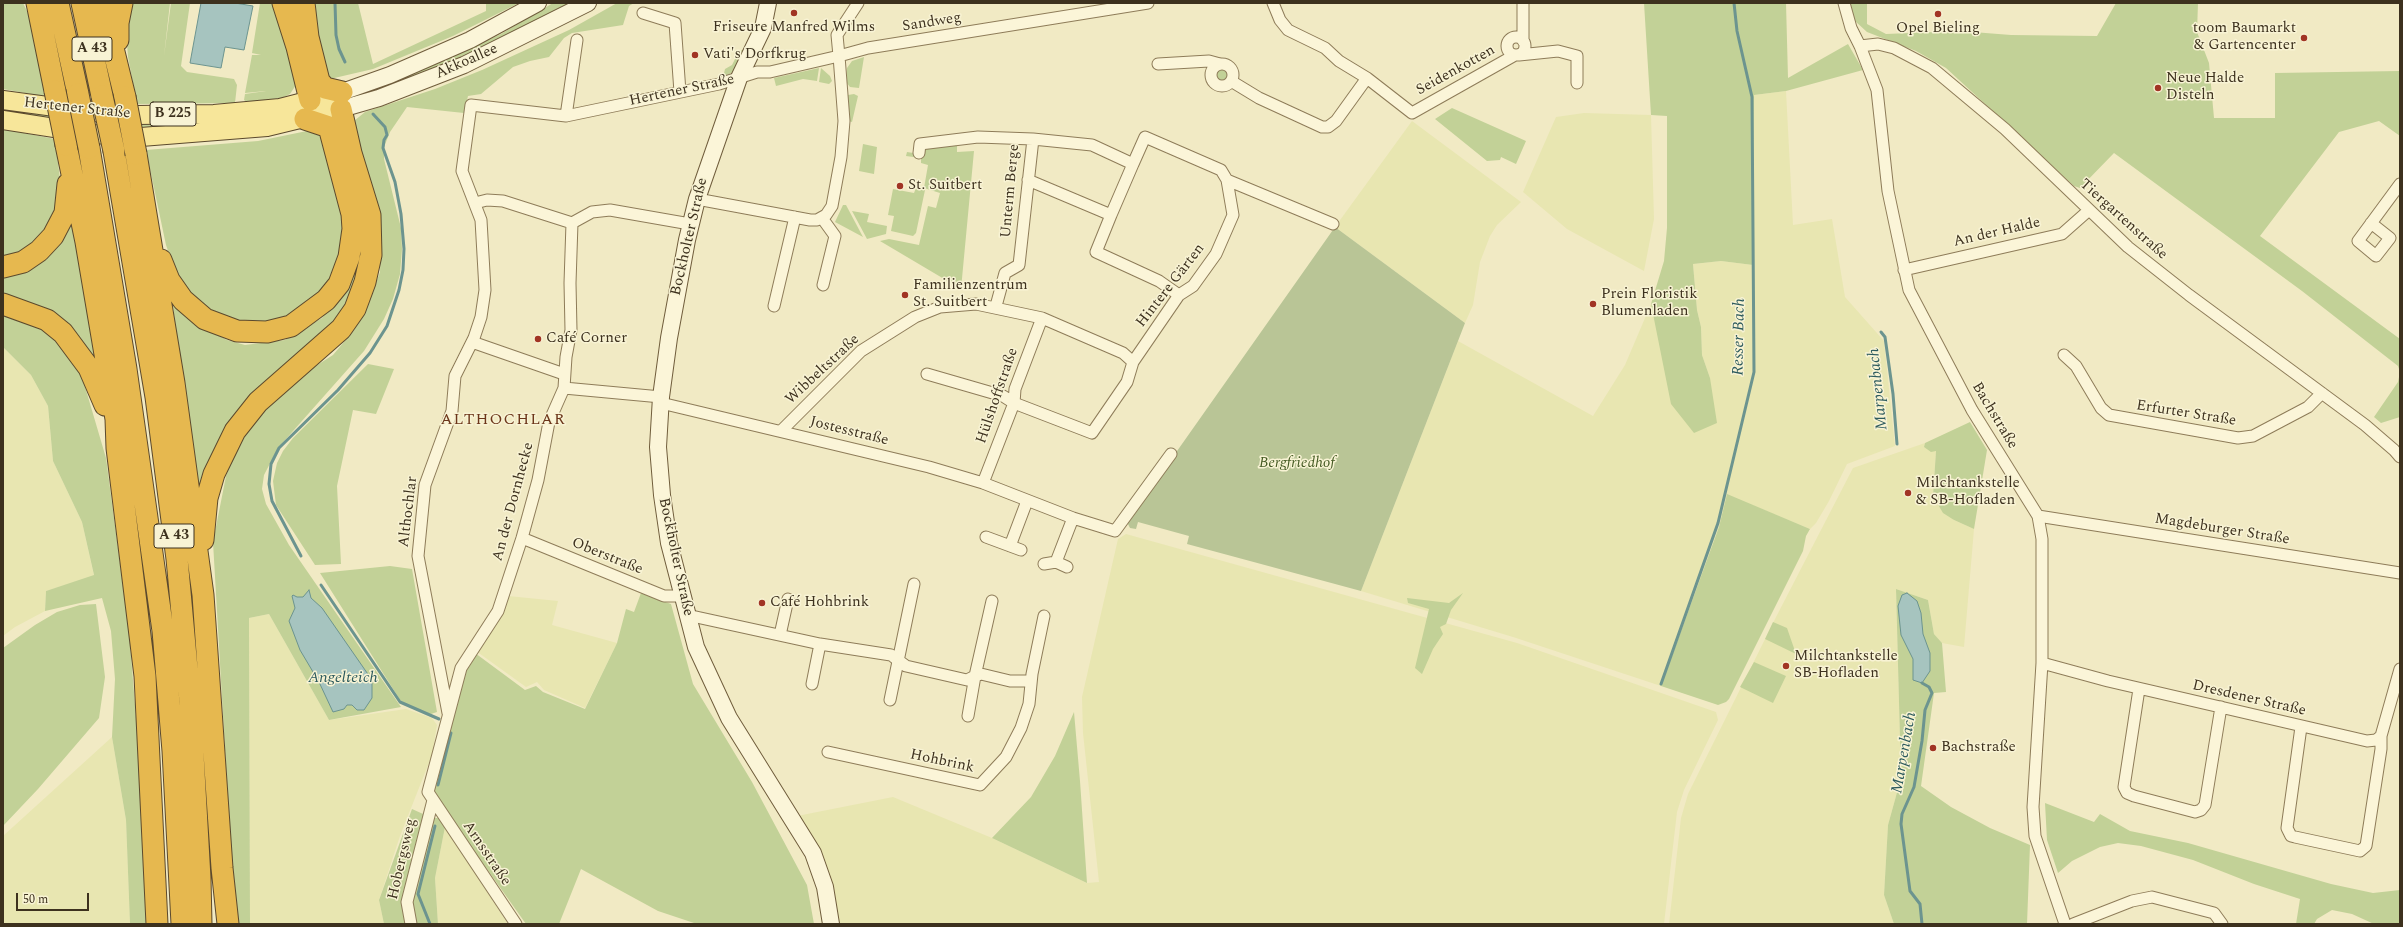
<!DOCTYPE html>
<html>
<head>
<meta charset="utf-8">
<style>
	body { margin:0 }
	#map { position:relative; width:2403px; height:927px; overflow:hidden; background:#f1eac4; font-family:Spectral,serif }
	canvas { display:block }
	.frame { position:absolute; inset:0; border:4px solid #3d311e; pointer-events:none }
	.scale { position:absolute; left:16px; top:893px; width:73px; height:18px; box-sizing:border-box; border:2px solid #3d311e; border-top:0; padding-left:5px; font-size:12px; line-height:14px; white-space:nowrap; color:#3d311e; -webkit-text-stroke:3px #f8f3d4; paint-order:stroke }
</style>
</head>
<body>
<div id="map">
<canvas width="2403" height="927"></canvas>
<div class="frame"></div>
<div class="scale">50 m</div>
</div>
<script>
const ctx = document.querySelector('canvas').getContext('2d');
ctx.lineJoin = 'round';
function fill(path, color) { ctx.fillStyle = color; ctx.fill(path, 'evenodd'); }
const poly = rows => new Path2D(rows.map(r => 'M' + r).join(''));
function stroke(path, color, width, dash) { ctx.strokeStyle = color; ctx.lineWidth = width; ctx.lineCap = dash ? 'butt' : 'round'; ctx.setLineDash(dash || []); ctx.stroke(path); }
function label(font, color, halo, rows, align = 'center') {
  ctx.font = font + ' Spectral,serif'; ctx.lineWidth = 3; ctx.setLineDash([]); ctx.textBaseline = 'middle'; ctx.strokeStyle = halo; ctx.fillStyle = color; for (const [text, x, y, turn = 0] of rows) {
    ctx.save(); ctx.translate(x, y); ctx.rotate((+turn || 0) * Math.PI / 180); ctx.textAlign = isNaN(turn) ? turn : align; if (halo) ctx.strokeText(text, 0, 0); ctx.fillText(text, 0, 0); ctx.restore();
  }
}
fill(poly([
	[1786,91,1793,225,1832,219,1845,297,1884,341,1895,446,1847,464,1829,501,1816,523,1810,529,1727,495,1719,527,1661,686,1513,637,1361,591,1458,341,1593,416,1625,365,1651,304,1661,346,1710,378,1702,355,1701,327,1697,310,1693,264,1721,261,1753,265,1754,95],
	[1584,113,1651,115,1654,219,1644,271,1567,229,1523,192,1556,117],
	[1412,121,1521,202,1497,225,1490,236,1480,262,1473,305,1465,323,1335,227],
	[3,347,31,375,48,406,53,461,82,522,94,576,46,591,45,611,15,627,3,636],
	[1925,443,1924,447,1936,451,1933,496,1954,520,1974,529,1964,647,1942,643,1934,634,1928,600,1896,589,1901,778,1888,825,1884,895,1894,924,1669,924,1681,818,1688,794,1775,619,1853,468],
	[1126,534,1517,643,1716,712,1718,720,1684,790,1677,812,1664,924,838,924,797,816,893,797,992,838,1087,883,1099,882,1083,733,1082,697,1118,539],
	[508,596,558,601,552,625,617,643,585,708,544,690,537,682,526,687,476,651],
	[269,614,329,720,406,709,432,718,437,725,432,755,400,836,379,900,384,924,250,924,249,618],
	[112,737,126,820,130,924,3,924,3,836],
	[445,827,508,924,438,924,435,878]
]), '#e8e6b1');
fill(poly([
	[3,3,23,3,29,15,36,36,47,97,3,89],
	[132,3,170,3,164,56,171,3,190,3,181,66,187,72,234,79,237,85,235,103,137,104,128,57,126,31],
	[260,3,275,3,298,82,290,94,282,98,247,102,244,100,245,94,266,91,245,93,252,55,261,55,252,53],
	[315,3,358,3,373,64,486,11,486,3,519,3,453,36,373,69,330,79,323,75,315,30],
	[553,3,574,3,521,32,388,89,266,119,142,128,141,120,219,119,418,71,501,34],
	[617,3,634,3,629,6,623,25,572,33,564,38,549,57,530,61,513,67,481,94,468,96,464,113,407,107,390,132,384,147,384,159,401,228,402,249,400,274,393,299,384,319,364,351,278,448,264,475,262,489,266,504,289,545,401,707,329,720,269,614,249,618,250,924,235,924,213,542,226,476,241,436,264,406,303,374,333,355,354,330,372,293,380,272,381,224,355,143,354,121,365,112,435,89,482,70,569,30],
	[1644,3,1786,3,1788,78,1848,44,1863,70,1786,91,1754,95,1753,265,1721,261,1693,264,1697,310,1701,327,1702,355,1710,378,1717,423,1694,433,1671,404,1651,304,1664,261,1667,228,1667,116,1651,115],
	[1850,3,1867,3,1867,24,1886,34,1960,31,2011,35,2097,36,2116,3,2198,3,2197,32,2209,63,2214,118,2275,118,2275,73,2400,71,2400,136,2379,121,2339,132,2260,236,2400,339,2400,417,2381,423,2374,417,2398,382,2400,372,2398,366,2302,291,2114,153,2080,188,2074,186,1946,68,1916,51,1867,32,1855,21],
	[743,50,733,72,723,77,725,69,732,65,739,51],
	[864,57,859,88,850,87,846,82,847,68,852,61],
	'1216 74a7 7 0 1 1 14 0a7 7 0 1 1-14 0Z',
	[819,68,817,81,803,79,776,86,774,78],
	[821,68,830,76,832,81,829,84,819,82],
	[854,94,858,96,852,122,849,121,848,95],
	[3,105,51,114,52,122,3,114],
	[1452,108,1526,141,1516,164,1501,157,1500,160,1487,161,1435,119],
	[3,129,55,139,60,179,54,220,34,247,3,260],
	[307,131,321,131,339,182,347,242,332,286,279,323,242,323,212,311,192,296,175,271,166,245,146,150,258,141],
	[863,144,877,147,874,174,859,171],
	[957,144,957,152,974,151,961,289,880,241,889,239,919,245,928,206,936,208,940,193,924,188,928,165,921,163,921,158,906,156,907,152,920,154,922,147],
	[916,188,925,190,916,233,913,236,891,231,894,216,888,215,893,189,914,193],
	[843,205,846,205,863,237,835,222],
	[71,206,102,384,54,321,57,313,53,320,3,298,3,272],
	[852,211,869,214,867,222,887,226,886,234,867,239],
	[367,221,350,310,304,357,198,494,192,473,172,297,197,323,227,340,245,345,285,340,322,318,334,303],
	[3,313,32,321,51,334,81,373,106,458,129,631,140,766,148,924,130,924,126,820,112,737,115,679,111,631,102,598,45,611,46,591,94,575,82,522,53,461,48,406,31,375,3,347],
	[368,364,394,369,376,414,353,410,337,486,341,564,315,565,276,505,273,481,277,463,283,451,293,438],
	[1970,422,1987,450,1974,529,1954,520,1943,513,1933,496,1936,451,1931,452,1924,447,1925,443],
	[1727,494,1810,529,1806,536,1803,551,1729,699,1726,702,1718,705,1661,686,1719,527],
	[390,566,412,569,437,712,431,714,409,707,400,700,320,573],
	[1896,589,1928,600,1934,634,1942,643,1946,692,1934,693,1921,786,1951,807,1990,828,2030,845,2027,924,1894,924,1884,895,1888,825,1901,778],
	[641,593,671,604,693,684,752,782,807,885,814,924,697,924,658,911,581,869,559,924,526,924,435,796,433,787,466,665,475,653,525,690,536,686,543,692,585,709,617,643,626,609,634,612],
	[1463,593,1451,610,1446,624,1440,627,1443,634,1433,649,1422,674,1415,668,1429,609,1408,603,1407,598,1449,603],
	[96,604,105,677,99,718,38,789,3,826,3,648,35,625,57,612,80,605],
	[1773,622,1787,628,1796,654,1765,639],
	[1754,662,1786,676,1773,703,1740,687],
	[1074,712,1080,781,1087,883,992,838,1031,797,1055,756],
	[2045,803,2094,822,2100,814,2130,831,2188,843,2331,884,2373,893,2400,890,2400,924,2374,924,2352,914,2332,910,2317,919,2314,924,2296,924,2300,899,2254,884,2193,860,2141,846,2118,843,2100,847,2072,861,2058,873,2047,840],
	[412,809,432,818,441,818,445,827,435,878,438,924,384,924,379,900]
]), '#c2d197');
fill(poly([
	[1335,227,1465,323,1361,591,1187,544,1189,536,1138,522,1136,529,1130,528,1127,522]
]), '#b9c596');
const water = poly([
	[201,3,235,3,253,6,244,50,225,47,221,68,190,63,201,3],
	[309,590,311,598,322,608,372,680,372,698,364,710,357,710,352,705,347,705,344,709,333,712,319,682,300,650,289,621,295,608,292,596,293,595,297,597,303,597,309,590],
	[1907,593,1917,601,1921,613,1923,634,1930,653,1930,671,1922,683,1913,680,1913,659,1901,635,1898,606,1902,595,1907,593]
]);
fill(water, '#a6c4bf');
stroke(water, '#6c948f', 1);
stroke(poly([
	[335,3,336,35,339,49,345,62],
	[1881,332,1885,337,1893,394,1897,444],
	[301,556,272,501,269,484,271,464,279,448,338,390,370,353,387,326,399,290,403,270,404,249,401,214,395,182,383,148,384,140,387,135,385,127,373,114],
	[321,585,400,702,439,719],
	[1922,683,1929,687,1932,693,1925,710,1922,741,1914,787,1902,814,1901,824,1910,891,1920,904,1922,924],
	[1661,684,1718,523,1754,372,1752,97,1737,31,1734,3],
	[438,785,451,733],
	[430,924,418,894,435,826]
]), '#6c948f', 3);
const street = poly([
	[1523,3,1523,41],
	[1844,3,1851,28,1860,46,1878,44,1894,48,1932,68,2005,129,2128,247,2189,295,2365,425,2394,450,2400,457],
	[643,13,675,23,680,92],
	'1507 46a9 9 0 1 1 18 0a9 9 0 1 1-18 0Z',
	[1860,46,1877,90,1888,191,1909,290,1972,410,2038,516,2042,539,2042,663,2033,807,2035,836,2065,924],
	[1519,55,1558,51,1577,56,1577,83],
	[1158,64,1209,61,1220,64],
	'1211 75a11 11 0 1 1 22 0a11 11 0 1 1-22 0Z',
	[1367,78,1412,113,1515,55],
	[1231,81,1259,98,1322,127,1328,127,1336,121,1367,78,1339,61,1325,48,1288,30,1280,20,1273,3],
	[566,116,577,40],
	[1033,139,1092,145,1133,164,1145,137,1221,170,1227,180],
	[919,153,920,144,978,137,1033,139,1019,265,1005,273,996,306],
	[1028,180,1111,215,1096,252,1159,281,1179,295],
	[697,199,810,220,817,220,826,215,832,206,841,157,844,121,839,56,868,48,1148,3],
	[475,203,487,200,503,201,572,223],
	[1111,215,1133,164],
	[822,218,835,236,823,285],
	[2371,223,2390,238,2376,256,2358,241,2400,184],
	[1904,270,2062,234,2088,211],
	[774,306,795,217],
	[472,342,564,374],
	[2064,355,2076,366,2101,408,2109,415,2238,438,2253,436,2308,407,2322,393],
	[927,374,1003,396,1014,403,1092,433,1127,382,1133,362,1179,295,1193,286,1216,254,1233,215,1227,180,1333,224],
	[564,388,661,397],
	[661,403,929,467,983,483,1073,518,1115,531,1171,454],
	[781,431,861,351,915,317,940,307,976,304,1042,318,1123,353,1133,362],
	[983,483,1014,403,1015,389,1042,318],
	[2038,516,2400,573],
	[986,537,1021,550],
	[522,538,664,596,683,596],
	[1010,546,1027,501],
	[1056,562,1067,567],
	[1044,564,1056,562,1073,518],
	[687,615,820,644,891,655,906,666,967,680,975,676,992,601],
	[780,635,788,599],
	[2042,663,2108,681,2367,741,2376,740,2381,736,2400,669],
	[812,684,820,644],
	[2139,689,2124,787,2127,793,2134,796,2195,812,2201,810,2205,805,2221,707],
	[890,700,914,584],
	[448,713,418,556,425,485,452,411,455,376,474,338,481,317,485,290,481,220,462,171,471,105,566,116,719,84,757,72,770,72,839,56,837,35,858,3],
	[968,716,975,676,981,674,1010,681,1031,681],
	[2301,727,2287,828,2291,836,2295,837,2360,851,2366,846,2381,749,2381,736],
	[828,752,980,785,1006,757,1021,728,1029,704,1032,674,1044,616],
	[411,924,407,902,433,800],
	[516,924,428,792,461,668,498,611,522,538,538,480,549,422,564,388,566,357,571,330,570,283,572,223,592,212,610,210,690,224],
	[2073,924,2132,901,2152,897,2214,913,2222,924]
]);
const secondary = poly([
	[768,3,763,28,739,78,697,199,687,240,669,338,661,397,658,447,662,495,669,543,696,647,729,718,813,853,825,887,831,924],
	[342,92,390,75,470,40,538,3],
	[341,109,379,98,464,65,588,3]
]);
const primary = poly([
	[3,100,92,112,137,115,214,114,280,108,342,92],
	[3,120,93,134,141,137,267,127,341,109]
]);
const highway = poly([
	[37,3,55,91],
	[58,3,78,94],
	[82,3,102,96],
	[102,3,125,97],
	[283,3,297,47,310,100],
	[304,3,308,37,319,81,325,88,342,92],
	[118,40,118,23,122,3],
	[66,145,86,242,116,419,117,448,145,676,157,924],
	[89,148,126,369,163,631,173,751,182,924],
	[114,151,156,397,177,559,190,701,200,878,201,924],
	[136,154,174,383,203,595,222,868,228,924],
	[161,260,169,280,183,300,205,319,237,331,267,332,291,326,326,300,339,284,349,257,353,229,352,214,329,127,305,119],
	[3,267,23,262,39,251,53,236,65,213,68,184],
	[3,304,47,320,63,333,89,368,105,405],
	[203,540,207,498,214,474,235,431,258,402,341,329,355,309,365,282,371,255,370,215,351,153,341,109]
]);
stroke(street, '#8e7c59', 13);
stroke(secondary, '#705d3c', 18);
stroke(primary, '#5b492d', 20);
stroke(highway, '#5b492d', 23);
stroke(street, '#fbf5d8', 11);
stroke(secondary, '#fbf5d8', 16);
stroke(primary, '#f7e69a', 18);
stroke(highway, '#e6b84f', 21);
const highwayBridge = poly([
	[55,91,66,145],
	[78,94,89,148],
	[102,96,114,151],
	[125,97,136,154]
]);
stroke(highwayBridge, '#5b492d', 23, []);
stroke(highwayBridge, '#e6b84f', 21);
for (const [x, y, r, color] of [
	[794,13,4,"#a13424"],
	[1938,14,4,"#a13424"],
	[2304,38,4,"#a13424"],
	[695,55,4,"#a13424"],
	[2158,88,4,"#a13424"],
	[900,186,4,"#a13424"],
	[905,295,4,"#a13424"],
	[1593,304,4,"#a13424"],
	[538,339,4,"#a13424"],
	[1908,493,4,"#a13424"],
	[762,603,4,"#a13424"],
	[1786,666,4,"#a13424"],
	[1933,748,4,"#a13424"]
]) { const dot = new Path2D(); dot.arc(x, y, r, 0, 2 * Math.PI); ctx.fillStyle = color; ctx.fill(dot); stroke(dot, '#f8f3d4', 1.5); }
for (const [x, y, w] of [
	[92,49,40],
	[173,114,46],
	[174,536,40]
]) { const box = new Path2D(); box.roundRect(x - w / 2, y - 12, w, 24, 3); ctx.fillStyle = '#f8f3d4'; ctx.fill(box); stroke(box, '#3d311e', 1); }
label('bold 14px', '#3d311e', null, [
	["A 43",92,49],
	["B 225",173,114],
	["A 43",174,536]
]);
label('15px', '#3d311e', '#f8f3d4', [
	["Sandweg",932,23,-9],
	["Akkoallee",467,62,-24],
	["Seidenkotten",1456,71,-29],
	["Hertener Straße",682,91,-12],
	["Hertener Straße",77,109,6],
	["Unterm Berge",1011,191,-85],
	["Tiergartenstraße",2123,220,42],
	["An der Halde",1997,233,-13],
	["Bockholter Straße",690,237,-77],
	["Hintere Gärten",1171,286,-52],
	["Wibbeltstraße",823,370,-43],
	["Hülshoffstraße",998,396,-71],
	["Erfurter Straße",2186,414,9],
	["Bachstraße",1994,416,59],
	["Jostesstraße",849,432,14],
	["An der Dornhecke",514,502,-75],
	["Althochlar",409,512,-83],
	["Magdeburger Straße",2222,530,9],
	["Oberstraße",607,557,22],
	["Bockholter Straße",675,557,78],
	["Dresdener Straße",2249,699,13],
	["Hohbrink",942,762,12],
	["Arnsstraße",486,854,56],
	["Hobergsweg",403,859,-77]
]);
label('15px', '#3d311e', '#f8f3d4', [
	["Friseure Manfred Wilms",794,28,"center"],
	["Opel Bieling",1938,29,"center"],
	["toom Baumarkt",2296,29,"right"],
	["& Gartencenter",2296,46,"right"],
	["Vati's Dorfkrug",703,55],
	["Neue Halde",2166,79],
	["Disteln",2166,96],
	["St. Suitbert",908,186],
	["Familienzentrum",913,286],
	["St. Suitbert",913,303],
	["Prein Floristik",1601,295],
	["Blumenladen",1601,312],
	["Café Corner",546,339],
	["Milchtankstelle",1916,484],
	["& SB-Hofladen",1916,501],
	["Café Hohbrink",770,603],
	["Milchtankstelle",1794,657],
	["SB-Hofladen",1794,674],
	["Bachstraße",1941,748]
], 'left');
label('italic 15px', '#455b23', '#f8f3d4', [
	["Bergfriedhof",1297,464]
]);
label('italic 16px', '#2c5a5d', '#f8f3d4', [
	["Resser Bach",1740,337,-89],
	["Marpenbach",1879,389,-96],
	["Angelteich",343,679],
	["Marpenbach",1905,753,-80]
]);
ctx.letterSpacing = '1px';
label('16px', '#6c361a', '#f8f3d4', [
	["ALTHOCHLAR",503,421]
]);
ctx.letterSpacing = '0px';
</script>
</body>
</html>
